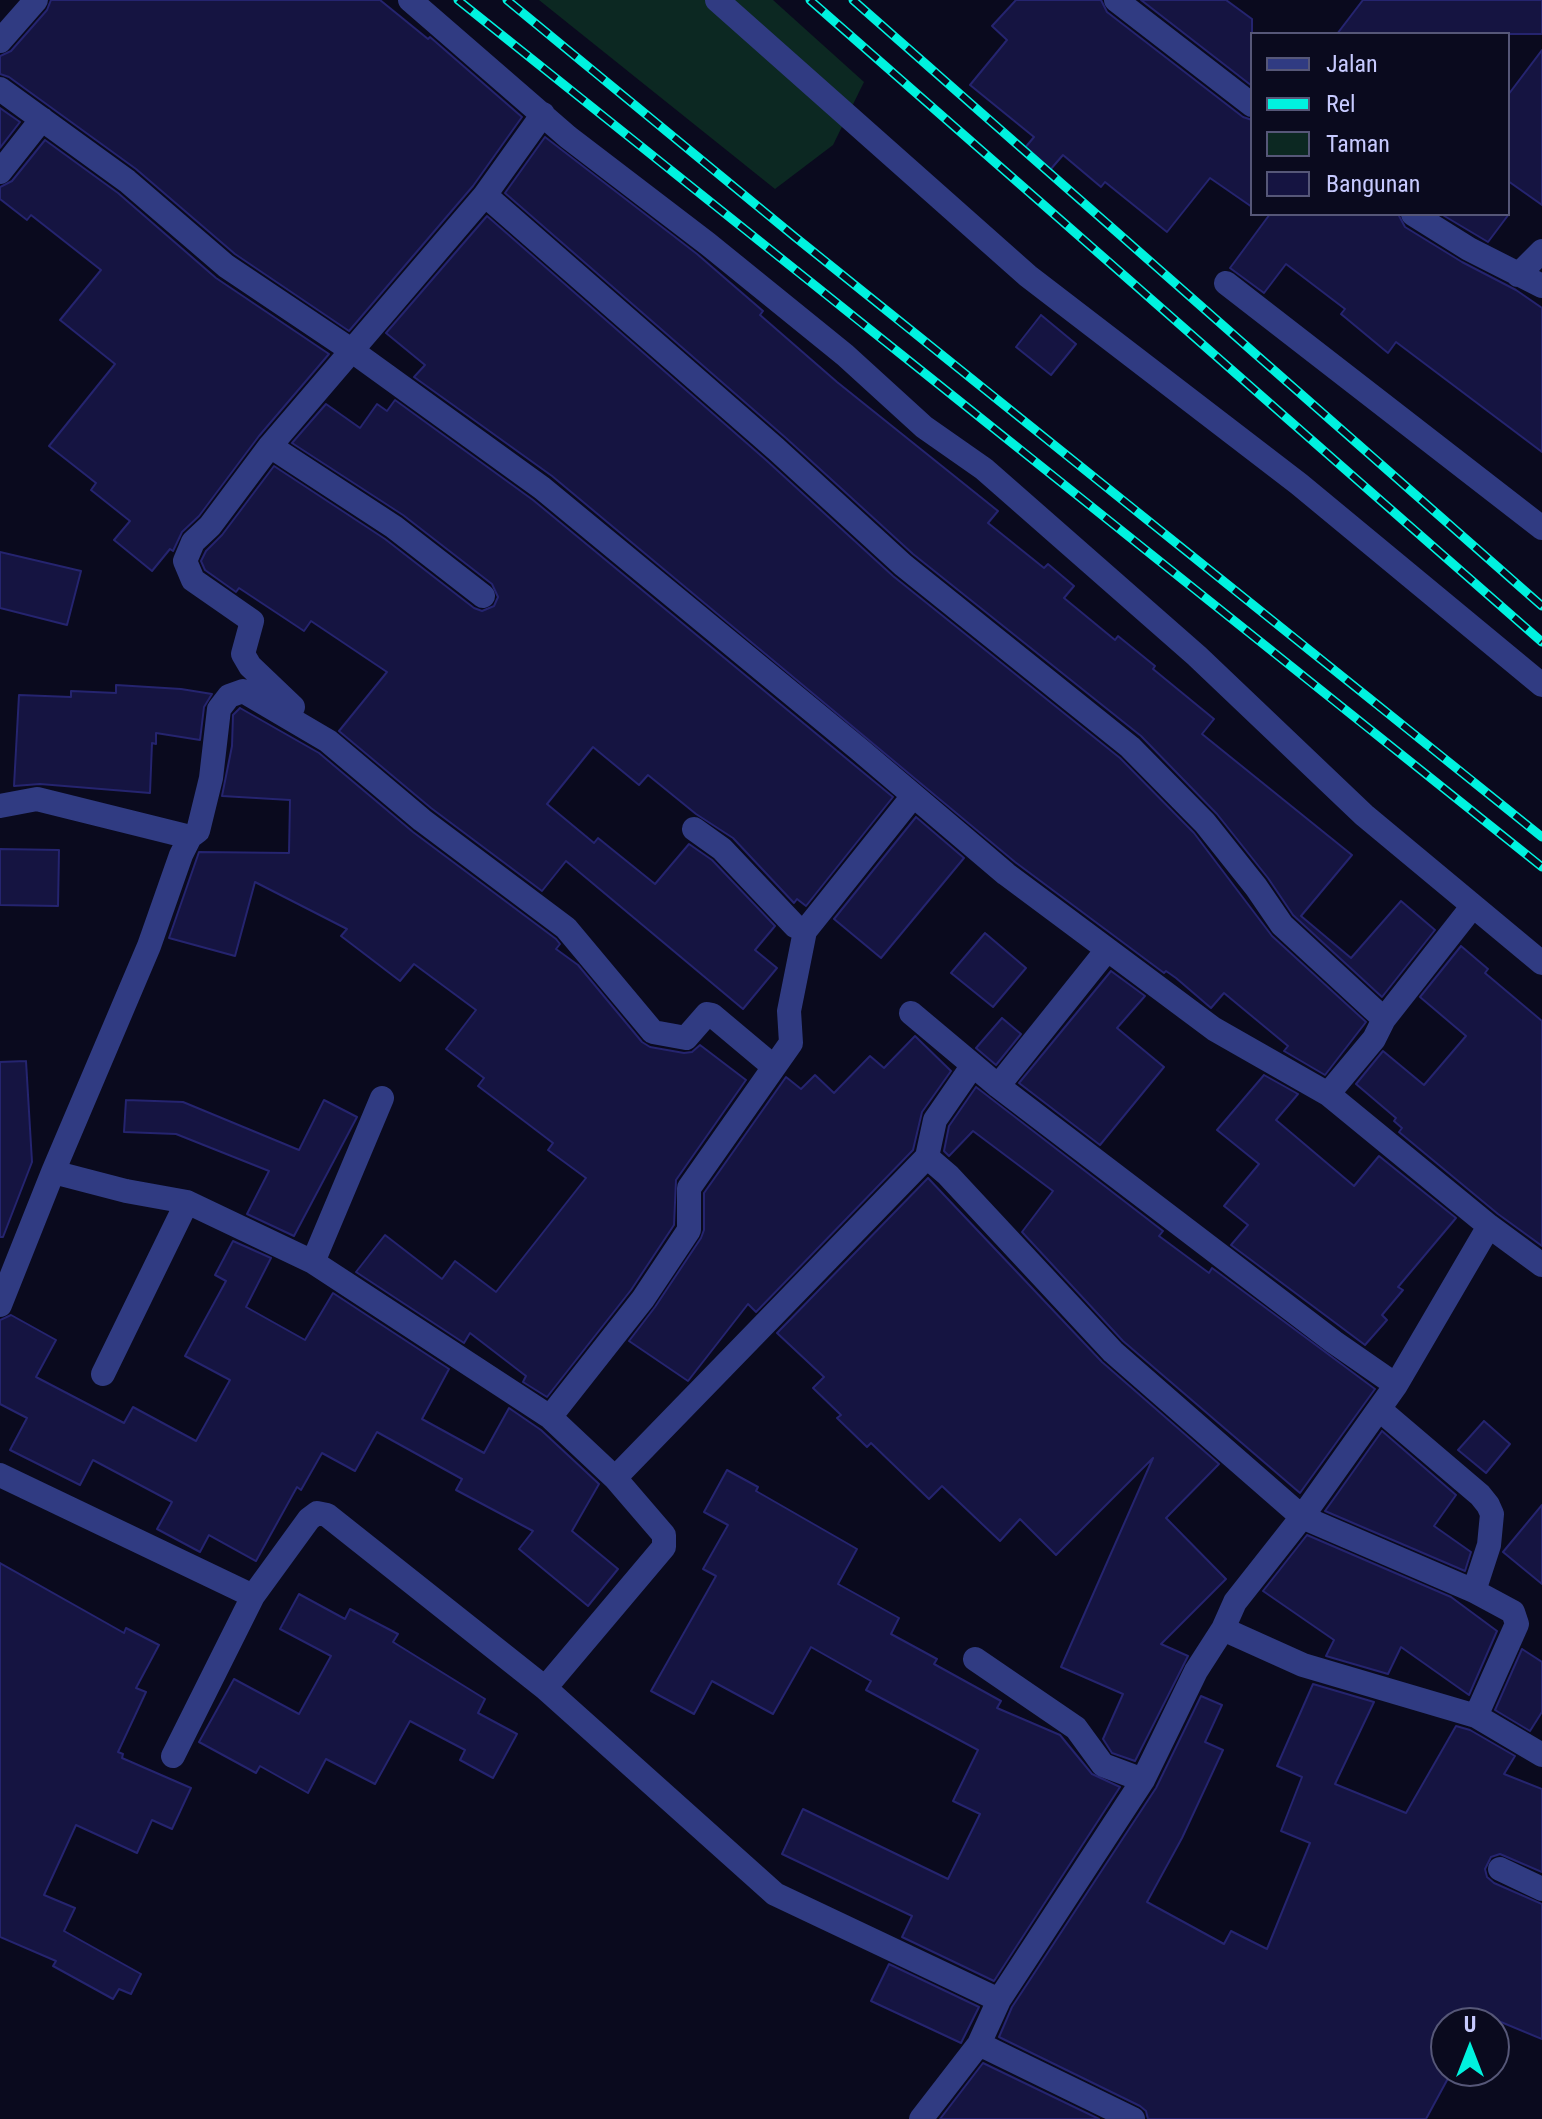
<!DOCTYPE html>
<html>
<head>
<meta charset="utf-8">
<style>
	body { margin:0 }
	#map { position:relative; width:1542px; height:2119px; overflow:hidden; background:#0a0a1e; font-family:"Roboto Condensed",sans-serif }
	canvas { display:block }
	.legend { position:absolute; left:1250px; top:32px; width:260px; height:184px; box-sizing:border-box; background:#0a0a1e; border:2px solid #565778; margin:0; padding:10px 14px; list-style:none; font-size:24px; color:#c7caff }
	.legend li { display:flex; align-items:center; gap:16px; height:40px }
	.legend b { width:40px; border:2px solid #565778 }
	.north { position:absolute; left:1430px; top:2007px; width:80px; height:80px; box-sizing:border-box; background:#0a0a1e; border:2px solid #565778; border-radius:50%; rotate:0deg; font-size:22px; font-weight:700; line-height:32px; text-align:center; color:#c7caff }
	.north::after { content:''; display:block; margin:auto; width:28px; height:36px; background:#00f2df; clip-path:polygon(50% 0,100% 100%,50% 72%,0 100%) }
</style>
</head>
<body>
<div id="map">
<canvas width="1542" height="2119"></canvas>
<ul class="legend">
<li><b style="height:10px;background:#303b82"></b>Jalan</li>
<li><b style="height:10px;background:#00f2df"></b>Rel</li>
<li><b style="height:22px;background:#0c2822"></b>Taman</li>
<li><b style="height:22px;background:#151441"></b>Bangunan</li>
</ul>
<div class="north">U</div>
</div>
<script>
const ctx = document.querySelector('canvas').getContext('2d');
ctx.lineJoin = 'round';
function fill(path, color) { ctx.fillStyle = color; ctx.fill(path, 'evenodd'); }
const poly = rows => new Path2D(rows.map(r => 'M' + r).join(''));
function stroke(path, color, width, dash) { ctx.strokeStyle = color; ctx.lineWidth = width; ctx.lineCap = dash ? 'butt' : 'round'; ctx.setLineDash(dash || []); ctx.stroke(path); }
fill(poly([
	[539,0,773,0,864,82,833,145,775,189]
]), '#0c2822');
const building = poly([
	[51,0,380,0,428,39,430,37,522,117,473,186,349,331,235,254,136,169,9,77,0,74,0,56,11,51,47,10,51,0],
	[1016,0,1101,0,1107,12,1243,117,1252,120,1252,207,1210,178,1167,232,1105,182,1101,187,1063,155,1050,170,1024,149,1034,137,970,85,1007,40,992,26,1016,0],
	[1141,0,1226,0,1252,19,1252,86,1141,0],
	[1363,0,1542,0,1542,34,1337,34,1363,0],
	[1542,50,1542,205,1508,181,1508,95,1542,50],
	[0,108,20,122,0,148,0,108],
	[545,137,697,254,763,311,760,315,837,382,998,511,988,523,1044,568,1048,564,1074,586,1064,598,1115,640,1118,636,1155,666,1153,669,1214,719,1202,734,1352,855,1301,916,1351,958,1401,901,1435,930,1382,997,1293,915,1268,878,1217,814,1141,736,913,554,786,438,505,193,545,137],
	[45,140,118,193,216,278,329,354,259,436,199,516,182,532,173,551,170,549,152,571,114,540,130,521,91,490,96,483,49,446,115,364,60,320,101,270,31,215,27,220,0,199,0,187,12,181,45,140],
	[1270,214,1398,214,1405,227,1462,262,1516,290,1542,308,1542,452,1396,342,1388,353,1341,314,1345,309,1286,264,1264,293,1230,268,1270,214],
	[1441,214,1509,214,1488,242,1441,214],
	[487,216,766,460,893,576,1120,758,1194,833,1272,936,1366,1022,1325,1075,1284,1051,1288,1046,1224,993,1211,1008,1176,978,1166,971,1164,973,1015,862,552,476,414,377,425,365,386,333,487,216],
	[1041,315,1076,344,1051,375,1016,347,1041,315],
	[395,400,533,500,893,797,806,906,797,899,794,903,733,838,696,814,648,775,639,785,593,747,547,804,594,843,598,838,655,884,689,844,712,860,775,926,755,950,777,968,743,1009,566,861,542,891,431,808,339,731,387,672,311,621,304,631,239,588,236,592,205,570,201,561,206,551,222,535,274,466,385,539,474,608,482,611,494,606,498,597,492,584,403,515,292,443,326,404,360,428,377,404,387,411,395,400],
	[0,552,81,571,67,625,0,608,0,552],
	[116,685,181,689,212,694,204,707,200,740,156,733,156,744,152,743,150,793,40,784,14,786,19,695,71,697,71,691,116,693,116,685],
	[240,708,319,753,413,832,556,939,560,944,556,949,578,965,642,1042,650,1047,684,1053,692,1052,700,1045,746,1080,676,1180,674,1225,631,1290,547,1397,523,1382,526,1376,470,1333,464,1343,356,1272,385,1235,442,1279,455,1261,496,1292,586,1178,548,1150,553,1143,478,1086,484,1078,446,1049,476,1010,414,964,400,981,341,936,347,929,255,882,235,956,169,938,199,852,289,853,290,800,222,796,232,746,233,715,240,708],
	[916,817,964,858,881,958,834,919,916,817],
	[0,849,59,850,58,906,0,905,0,849],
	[985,933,1026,968,993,1007,951,973,985,933],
	[1461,946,1488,969,1485,973,1542,1021,1542,1246,1498,1214,1399,1132,1402,1128,1394,1121,1396,1118,1356,1084,1383,1051,1424,1085,1466,1036,1420,997,1461,946],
	[1111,971,1145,996,1117,1028,1164,1067,1100,1145,1019,1083,1111,971],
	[1002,1018,1021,1034,996,1065,976,1048,1002,1018],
	[915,1036,951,1071,922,1112,913,1150,756,1312,748,1304,688,1381,629,1341,655,1307,701,1238,704,1230,704,1193,786,1077,801,1089,815,1075,834,1093,870,1056,884,1068,915,1036],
	[26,1061,32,1162,3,1237,0,1237,0,1062,26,1061],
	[1264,1075,1298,1094,1276,1120,1354,1186,1379,1156,1456,1218,1398,1287,1403,1290,1382,1315,1387,1320,1365,1345,1231,1245,1248,1225,1224,1206,1259,1164,1217,1130,1264,1075],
	[976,1087,1163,1231,1159,1236,1209,1273,1212,1268,1375,1389,1300,1493,1123,1341,1022,1232,1053,1191,973,1131,949,1156,944,1151,949,1126,976,1087],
	[126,1100,183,1102,299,1150,324,1100,357,1117,294,1236,247,1214,269,1171,176,1134,124,1132,126,1100],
	[928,1178,1102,1362,1219,1464,1166,1518,1226,1579,1161,1644,1188,1656,1135,1761,1112,1753,1103,1739,1123,1694,1061,1667,1153,1458,1056,1555,1020,1519,1000,1541,942,1486,929,1499,871,1443,867,1447,837,1418,841,1415,813,1388,824,1377,777,1333,928,1178],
	[233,1241,271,1258,246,1307,305,1340,333,1293,449,1369,422,1419,484,1453,509,1408,541,1430,599,1484,572,1531,618,1569,588,1606,519,1549,533,1531,456,1490,462,1479,377,1432,355,1471,322,1453,301,1490,297,1487,256,1561,209,1535,200,1552,157,1529,172,1502,93,1460,80,1485,10,1450,27,1418,0,1404,0,1320,11,1315,56,1340,36,1377,124,1423,133,1407,196,1441,230,1380,185,1356,226,1281,215,1275,233,1241],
	[1484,1421,1510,1444,1486,1473,1458,1450,1484,1421],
	[1382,1431,1456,1495,1434,1526,1471,1552,1465,1571,1325,1511,1382,1431],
	[727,1470,758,1487,756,1491,857,1549,838,1584,899,1618,891,1634,937,1659,934,1664,1001,1701,997,1708,1060,1735,1092,1774,1120,1787,994,1981,902,1937,912,1916,782,1854,803,1809,948,1879,980,1814,953,1801,978,1750,866,1690,871,1681,811,1647,773,1714,712,1681,694,1714,651,1691,716,1576,703,1569,728,1525,704,1512,727,1470],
	[1542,1505,1542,1584,1503,1552,1542,1505],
	[1307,1535,1451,1597,1497,1631,1469,1695,1401,1647,1388,1674,1326,1656,1334,1640,1263,1591,1307,1535],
	[0,1563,124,1633,126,1628,159,1645,136,1688,146,1692,118,1752,123,1754,122,1758,191,1788,172,1829,152,1820,137,1853,76,1825,44,1895,75,1908,64,1931,141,1974,131,1994,119,1989,113,1999,53,1966,56,1961,0,1937,0,1563],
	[299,1594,345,1619,350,1609,398,1634,393,1642,485,1699,478,1713,517,1734,493,1778,460,1760,465,1750,410,1721,375,1784,326,1759,308,1793,260,1766,256,1773,199,1742,234,1679,299,1714,331,1656,280,1629,299,1594],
	[1522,1649,1542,1662,1542,1712,1530,1731,1495,1710,1522,1649],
	[1313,1684,1374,1702,1335,1784,1406,1813,1456,1726,1470,1730,1515,1756,1504,1774,1542,1789,1542,1872,1500,1854,1491,1857,1485,1869,1487,1877,1494,1883,1542,1904,1542,2039,1484,2015,1478,2023,1446,2023,1446,2071,1452,2071,1426,2119,1148,2119,1146,2111,1140,2106,999,2037,1012,2007,1156,1788,1201,1696,1222,1705,1205,1742,1223,1750,1182,1838,1147,1902,1224,1944,1231,1931,1267,1949,1310,1843,1281,1831,1302,1777,1277,1766,1313,1684],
	[889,1964,979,2007,961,2043,871,2001,889,1964],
	[983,2063,1099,2119,940,2119,983,2063]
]);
fill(building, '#151441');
stroke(building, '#25246f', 2);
stroke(poly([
	[410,0,568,137,708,244,845,355,924,427,984,469,1197,656,1364,815,1542,963],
	[717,0,1028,276,1299,484,1542,685],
	[1116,0,1252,105],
	[0,41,36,0],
	[0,89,127,181,226,266,351,350,542,488,860,750,1006,874,1214,1029,1328,1094,1489,1226,1542,1265],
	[0,172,42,119],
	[485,195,776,449,903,565,1130,747,1205,823,1256,887,1282,925,1384,1019],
	[1413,214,1469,249,1542,286],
	[1518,275,1542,251],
	[1226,283,1542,528],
	[270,446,394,527,483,596],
	[293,707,250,666,243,654,252,621,193,580,185,561,193,542,210,526,270,446,485,195,543,114],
	[0,806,37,799,190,837],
	[694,829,722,849,795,926,805,931],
	[911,1013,998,1086,1334,1342,1396,1385],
	[998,1086,1107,950],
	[1328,1094,1374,1039,1384,1019,1472,907],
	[382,1098,313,1262,550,1417,615,1478,927,1157,948,1175,1113,1352,1302,1517,1474,1591,1513,1612,1517,1624,1476,1716,1303,1665,1223,1629],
	[927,1157,935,1120,973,1065],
	[53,1172,126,1191,187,1202,313,1262],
	[0,1305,53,1172,149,946,181,855,190,837,198,831,211,778,219,709,229,696,243,691,328,741,422,820,566,928,653,1032,686,1038,707,1014,712,1015,774,1067],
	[103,1374,187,1202],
	[1379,1409,1480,1495,1488,1505,1492,1514,1489,1545,1474,1591],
	[550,1417,643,1299,689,1230,689,1188,791,1043,789,1011,805,931,913,796],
	[0,1475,253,1596],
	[975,1659,1076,1728,1103,1765,1143,1780],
	[545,1688,664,1547,664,1535,615,1478],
	[1476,1716,1542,1755],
	[173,1756,253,1596,309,1519,317,1513,327,1515,545,1688,775,1894,999,2000],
	[1500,1869,1542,1889],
	[979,2044,1133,2119],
	[921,2119,979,2044,999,2000,1143,1780,1196,1671,1223,1629,1235,1602,1302,1517,1396,1385,1489,1226]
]), '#303b82', 24);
const rail = poly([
	[458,0,1542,867],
	[507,0,795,237,1542,837],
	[810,0,1542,642],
	[853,0,1542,606]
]);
stroke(rail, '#00f2df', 9);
stroke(rail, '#0a0a1e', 6, [18]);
</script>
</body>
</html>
